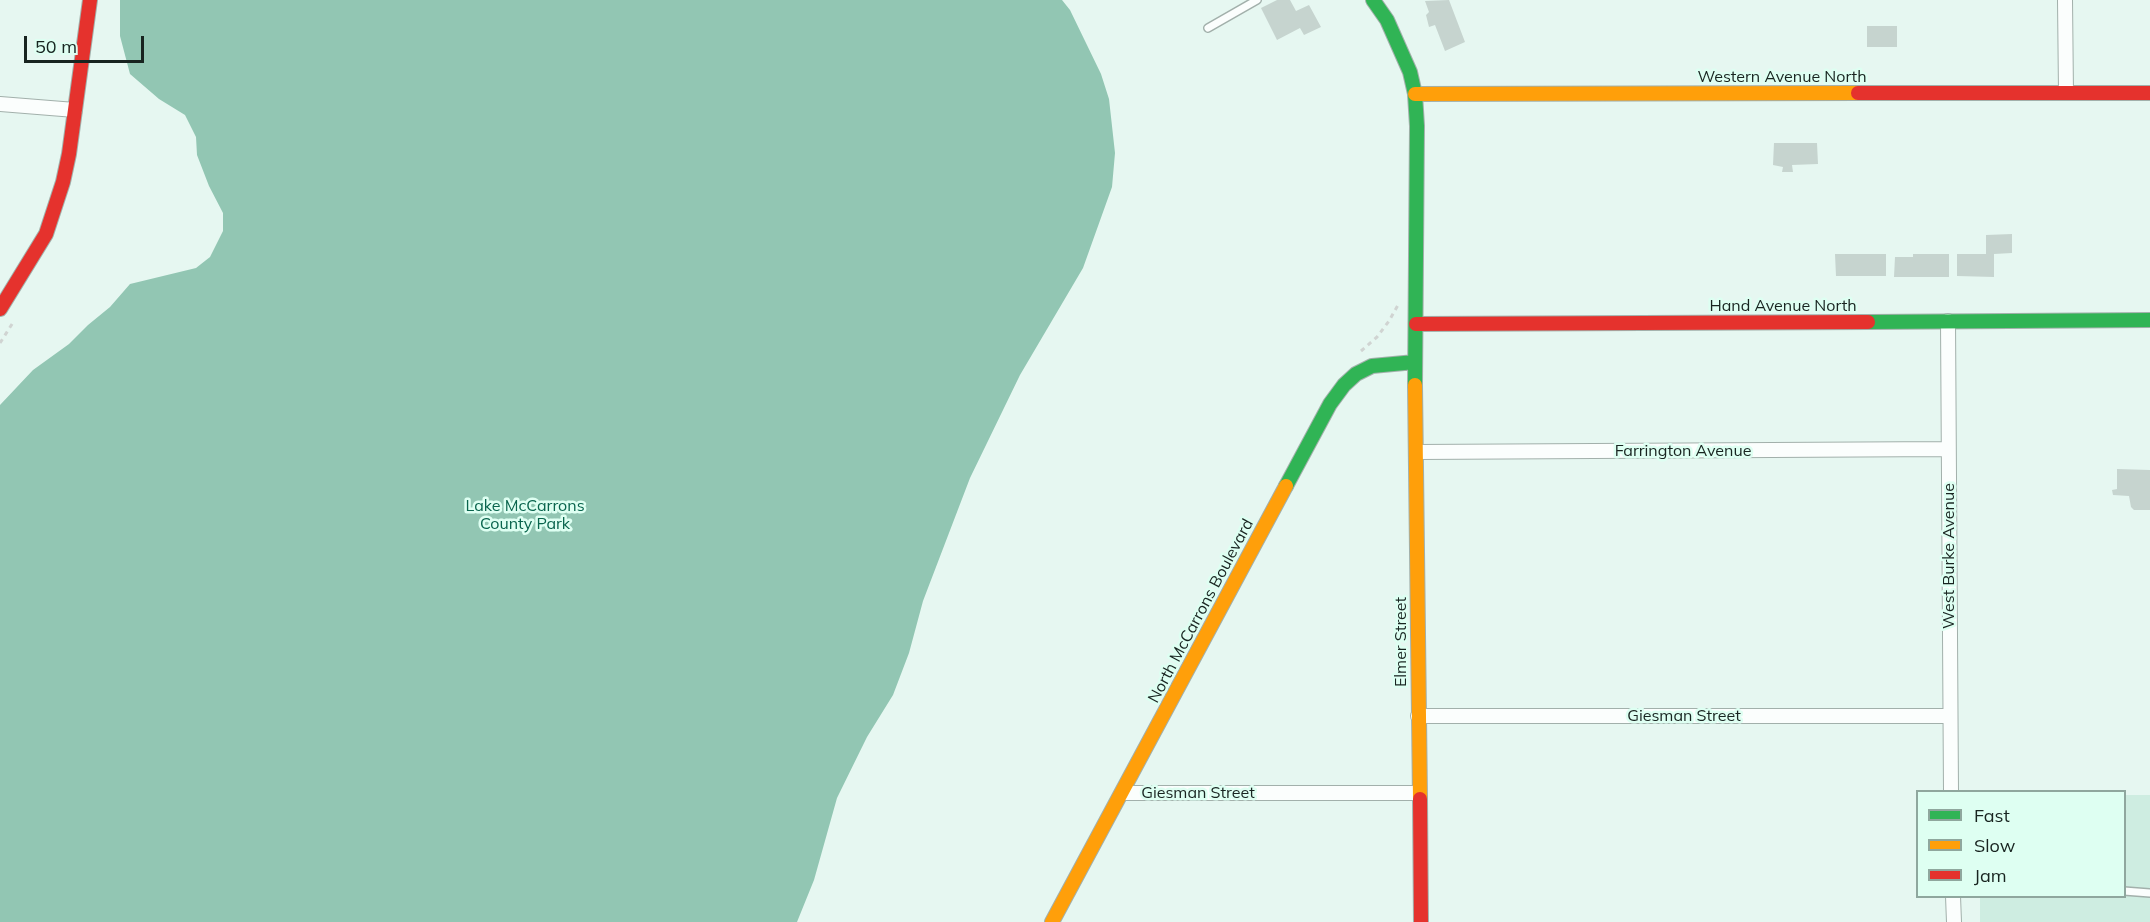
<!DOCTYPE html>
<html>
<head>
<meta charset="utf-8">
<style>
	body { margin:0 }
	#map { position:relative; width:2150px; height:922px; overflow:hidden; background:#e6f7f1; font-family:Mulish,sans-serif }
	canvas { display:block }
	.legend { position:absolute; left:1916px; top:790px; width:210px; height:108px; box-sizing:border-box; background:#defff2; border:2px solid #8fa79e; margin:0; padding:8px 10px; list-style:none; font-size:18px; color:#182420 }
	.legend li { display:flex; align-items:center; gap:12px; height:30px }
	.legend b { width:30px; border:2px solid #8fa79e }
	.scale { position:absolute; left:24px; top:36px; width:120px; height:27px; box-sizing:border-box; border:3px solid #182420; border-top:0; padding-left:8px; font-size:18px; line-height:21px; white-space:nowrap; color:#182420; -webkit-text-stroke:4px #defff2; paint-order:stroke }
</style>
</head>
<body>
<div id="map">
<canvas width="2150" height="922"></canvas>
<ul class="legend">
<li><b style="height:8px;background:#30b455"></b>Fast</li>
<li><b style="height:8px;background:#ff9f0a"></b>Slow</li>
<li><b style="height:8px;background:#e5322d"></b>Jam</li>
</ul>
<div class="scale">50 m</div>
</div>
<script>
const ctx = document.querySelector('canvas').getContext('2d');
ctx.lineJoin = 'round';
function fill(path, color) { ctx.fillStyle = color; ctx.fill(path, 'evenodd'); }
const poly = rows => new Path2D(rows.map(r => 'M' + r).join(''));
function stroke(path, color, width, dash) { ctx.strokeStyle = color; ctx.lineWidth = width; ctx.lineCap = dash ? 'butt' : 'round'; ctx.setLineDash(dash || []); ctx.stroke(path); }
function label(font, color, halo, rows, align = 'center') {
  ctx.font = font + ' Mulish,sans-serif'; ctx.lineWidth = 5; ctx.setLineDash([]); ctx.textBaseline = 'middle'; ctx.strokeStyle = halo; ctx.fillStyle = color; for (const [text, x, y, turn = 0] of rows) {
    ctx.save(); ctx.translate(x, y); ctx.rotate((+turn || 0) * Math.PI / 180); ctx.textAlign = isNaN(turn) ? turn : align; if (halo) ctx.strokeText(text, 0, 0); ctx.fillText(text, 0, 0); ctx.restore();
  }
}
fill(poly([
	[2125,795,2150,795,2150,922,1980,922,1980,897,2124,896]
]), '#ceede1');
fill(poly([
	[120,0,1062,0,1070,10,1101,74,1109,99,1115,153,1112,187,1083,268,1020,375,970,478,923,601,909,653,893,695,867,737,837,798,814,880,797,922,0,922,0,405,33,370,69,344,88,325,110,307,130,284,196,268,210,257,223,231,223,213,209,186,197,155,196,137,185,115,159,99,130,74,120,36]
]), '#92c6b3');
fill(poly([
	[1277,0,1290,0,1296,11,1309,5,1321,27,1304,35,1300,28,1277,40,1261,8],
	[1449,0,1465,42,1445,51,1435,25,1429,27,1426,15,1429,12,1425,1],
	[1867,26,1897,26,1897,47,1867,47],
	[1774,143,1817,143,1818,164,1792,165,1793,172,1782,172,1783,167,1773,165],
	[2012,234,2012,253,1994,254,1994,277,1957,276,1957,254,1986,254,1986,235],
	[1835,254,1886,254,1886,276,1836,276],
	[1913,254,1949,254,1949,277,1894,277,1895,257,1913,257],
	[2117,469,2150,470,2150,510,2134,510,2131,507,2129,496,2113,495,2112,490,2117,489]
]), '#c6d4cf');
const lane = poly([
	[1208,28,1257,0],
	[2124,891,2150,893]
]);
const street = poly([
	[2065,0,2066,93],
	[0,104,75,110],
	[1948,321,1951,792],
	[1417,452,1948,449],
	[1418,716,1950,716],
	[1122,793,1418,793],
	[1953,896,1954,922]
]);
const fast = poly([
	[1373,0,1387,20,1410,72,1415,94,1417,126,1415,385],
	[1868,322,2150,320],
	[1286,486,1330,404,1344,385,1356,374,1372,366,1415,362]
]);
const slow = poly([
	[1415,94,1858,93],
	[1415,385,1420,799],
	[1052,922,1286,486]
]);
const jam = poly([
	[1858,93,2150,93],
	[0,309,46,234,63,182,69,154,90,0],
	[1416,324,1868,322],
	[1420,799,1421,922]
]);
stroke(lane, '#a2b0ab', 10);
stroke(street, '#a2b0ab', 16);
stroke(fast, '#a2b0ab', 16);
stroke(slow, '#a2b0ab', 16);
stroke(jam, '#a2b0ab', 16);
stroke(poly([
	[0,343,14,321],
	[1361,351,1377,337,1389,321,1398,305]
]), '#d0d4d2', 3, [4.5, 4.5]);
stroke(lane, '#fbfefd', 7);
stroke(street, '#fbfefd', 14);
stroke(fast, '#30b455', 14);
stroke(slow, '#ff9f0a', 14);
stroke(jam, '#e5322d', 14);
label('16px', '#182420', '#defff2', [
	["Western Avenue North",1782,77],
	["Hand Avenue North",1783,306],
	["Farrington Avenue",1683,451],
	["West Burke Avenue",1949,556,-90],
	["North McCarrons Boulevard",1201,611,-62],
	["Elmer Street",1401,642,-90],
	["Giesman Street",1684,716],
	["Giesman Street",1198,793]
]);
label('16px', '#09644d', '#defff2', [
	["Lake McCarrons",525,506],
	["County Park",525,524]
]);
</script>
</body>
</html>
